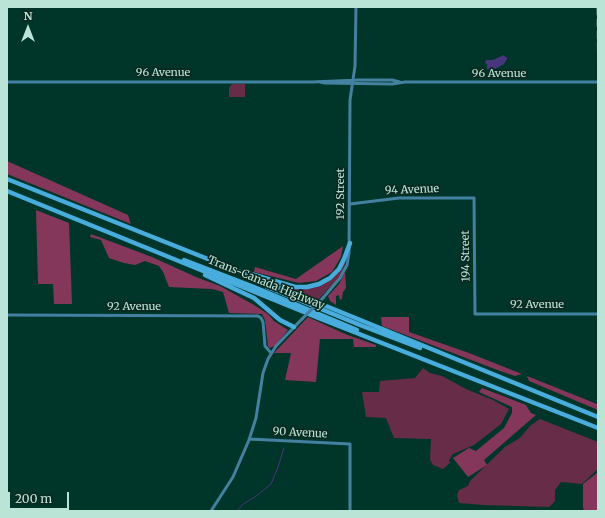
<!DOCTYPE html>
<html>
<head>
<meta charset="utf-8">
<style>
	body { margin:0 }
	#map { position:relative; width:605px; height:518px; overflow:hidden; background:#00362a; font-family:Merriweather,serif }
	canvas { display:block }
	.frame { position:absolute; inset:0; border:8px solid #b9e4d6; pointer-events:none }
	.north { position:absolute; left:8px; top:8px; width:40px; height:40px; -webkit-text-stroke:3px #0b2921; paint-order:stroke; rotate:0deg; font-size:11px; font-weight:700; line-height:16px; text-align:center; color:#b9e4d6 }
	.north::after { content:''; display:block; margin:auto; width:14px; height:18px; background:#b9e4d6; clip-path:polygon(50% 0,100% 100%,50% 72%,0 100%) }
	.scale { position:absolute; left:8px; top:492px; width:61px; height:18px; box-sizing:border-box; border:2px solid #b9e4d6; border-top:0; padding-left:5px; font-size:12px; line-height:14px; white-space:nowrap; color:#b9e4d6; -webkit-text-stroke:3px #0b2921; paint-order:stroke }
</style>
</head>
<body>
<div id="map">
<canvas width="605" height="518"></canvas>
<div class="frame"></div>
<div class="north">N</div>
<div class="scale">200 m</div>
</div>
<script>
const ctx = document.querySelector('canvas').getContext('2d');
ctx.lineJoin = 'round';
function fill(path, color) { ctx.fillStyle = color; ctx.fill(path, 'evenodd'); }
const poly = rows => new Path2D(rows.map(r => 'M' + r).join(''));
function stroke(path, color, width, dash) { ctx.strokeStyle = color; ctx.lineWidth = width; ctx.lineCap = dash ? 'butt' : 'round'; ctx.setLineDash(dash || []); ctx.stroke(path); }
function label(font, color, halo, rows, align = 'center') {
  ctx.font = font + ' Merriweather,serif'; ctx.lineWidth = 3.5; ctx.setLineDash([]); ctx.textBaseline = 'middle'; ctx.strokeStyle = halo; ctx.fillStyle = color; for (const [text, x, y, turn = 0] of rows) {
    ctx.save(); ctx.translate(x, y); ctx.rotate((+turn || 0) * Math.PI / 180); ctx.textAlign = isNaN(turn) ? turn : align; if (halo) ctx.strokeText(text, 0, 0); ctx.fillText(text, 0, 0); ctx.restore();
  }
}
fill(poly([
	[232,84,245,84,245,97,229,97,229,88],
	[344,261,346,262,341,274,333,286,328,289,318,300,274,283,287,286,322,284],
	[423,368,430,373,442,376,466,389,493,400,509,409,501,424,474,445,453,454,449,460,450,463,443,469,433,465,430,460,431,439,394,438,386,418,366,417,362,392,379,392,380,381,415,378],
	[540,419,598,442,598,469,582,484,561,482,555,490,555,501,549,507,483,505,459,503,457,495,459,490,468,486,470,481,505,447,520,438,530,426]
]), '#672d48');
fill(poly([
	[7,161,128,215,131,224,7,174],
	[36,210,69,223,72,304,54,304,53,284,38,284],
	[91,234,152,257,196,277,220,286,254,305,268,314,274,321,288,330,275,346,269,348,268,346,265,320,262,314,229,313,223,292,212,289,169,287,163,272,159,266,145,261,135,265,124,263,109,258,101,240,90,237],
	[343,246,341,257,332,272,316,281,299,283,254,272,255,267,296,279],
	[345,272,346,288,343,292,342,299,340,300,339,295,336,296,336,305,330,301,328,296,339,284],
	[308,317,345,334,376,345,376,347,354,347,353,339,320,339,316,382,285,380,291,353,274,353],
	[381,317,409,317,409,332,469,353,522,374,515,376,500,371,382,326],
	[527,376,597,404,598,410,529,381],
	[482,388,526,405,531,413,536,415,484,460,487,465,468,477,453,458,469,448,476,451,504,428,512,413,512,407,479,392],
	[598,472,598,511,584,511,583,507,583,484]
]), '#85365b');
fill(poly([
	[504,55,505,57,507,57,507,59,504,64,493,70,487,69,487,64,485,63,486,60,493,60]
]), '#49357c');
stroke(poly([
	[237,511,243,504,255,497,271,484,278,467,284,448]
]), '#49357c', 1);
stroke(poly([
	[7,82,312,82,359,80,392,80,400,82],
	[320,82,325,83,392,84,405,82,598,82],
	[350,204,399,198,474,198,475,314,598,314],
	[323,298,340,278,347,265,349,253,350,100,355,66,356,7],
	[7,315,258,316,261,318,263,322,265,346,271,353],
	[249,439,350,444,350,511],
	[211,511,233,477,249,440,256,418,263,373,268,359,276,346,302,319]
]), '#4481a0', 3);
stroke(poly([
	[7,179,326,306,598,417],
	[7,191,321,319,598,428],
	[184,260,254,287,357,330],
	[251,274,295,287,307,287,319,284,330,278,339,269,344,259,350,243],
	[205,275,254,298,280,320,294,327],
	[267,287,360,325,420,348]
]), '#48acdd', 4.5);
stroke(poly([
	[597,7,598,109]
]), '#7aa99c', 1, [8, 4]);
stroke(poly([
	[302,319,323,298]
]), '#4481a0', 3);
label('11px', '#b9e4d6', '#0b2921', [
	["96 Avenue",163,73],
	["96 Avenue",499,74],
	["94 Avenue",412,190,-2],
	["192 Street",341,194,-90],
	["194 Street",466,256,-91],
	["Trans-Canada Highway",266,283,22],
	["92 Avenue",537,305],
	["92 Avenue",134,307],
	["90 Avenue",300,433,3]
]);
</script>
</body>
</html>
